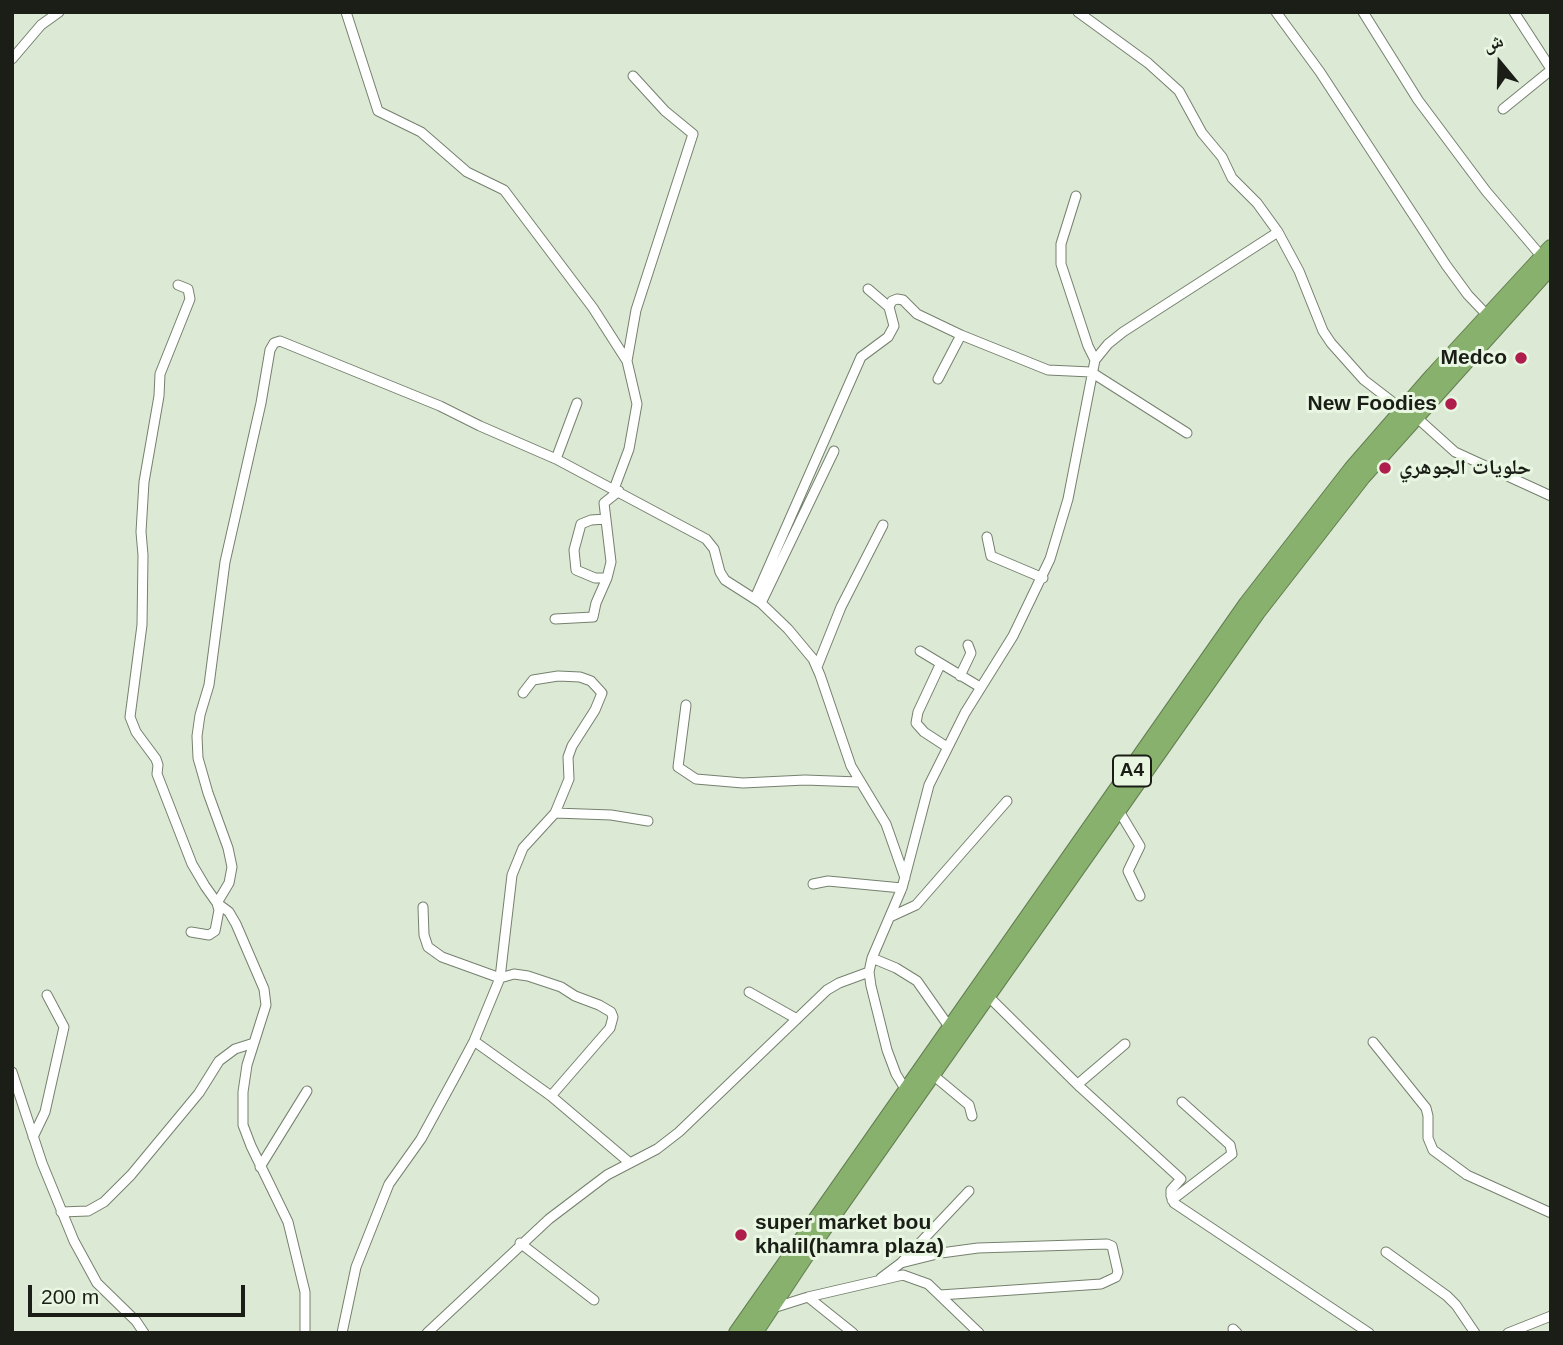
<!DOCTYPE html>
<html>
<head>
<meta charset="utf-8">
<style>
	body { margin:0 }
	#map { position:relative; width:1563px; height:1345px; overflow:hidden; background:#dce9d5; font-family:Helvetica,"Noto Naskh Arabic",sans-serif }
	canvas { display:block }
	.frame { position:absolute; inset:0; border:14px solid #1a1e17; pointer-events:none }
	.north { position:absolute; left:1465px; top:28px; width:70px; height:70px; -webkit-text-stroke:5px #e9f7e2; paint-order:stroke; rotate:341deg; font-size:19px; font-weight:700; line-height:28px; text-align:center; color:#1a1e17 }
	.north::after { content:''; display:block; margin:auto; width:24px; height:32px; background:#1a1e17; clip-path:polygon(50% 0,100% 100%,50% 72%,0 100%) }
	.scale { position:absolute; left:28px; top:1285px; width:217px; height:32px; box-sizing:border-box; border:4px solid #1a1e17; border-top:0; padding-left:9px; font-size:21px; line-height:24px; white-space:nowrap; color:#1a1e17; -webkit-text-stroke:5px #e9f7e2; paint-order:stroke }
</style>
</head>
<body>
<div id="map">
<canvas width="1563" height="1345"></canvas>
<div class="frame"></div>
<div class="north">ش</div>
<div class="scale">200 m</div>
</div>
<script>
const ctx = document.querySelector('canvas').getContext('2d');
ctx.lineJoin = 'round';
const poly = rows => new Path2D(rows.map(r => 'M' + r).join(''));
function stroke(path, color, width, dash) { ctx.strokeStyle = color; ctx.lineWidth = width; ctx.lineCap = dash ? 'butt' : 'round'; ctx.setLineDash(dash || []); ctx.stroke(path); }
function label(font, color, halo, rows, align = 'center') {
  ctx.font = font + ' Helvetica,"Noto Naskh Arabic",sans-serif'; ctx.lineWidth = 6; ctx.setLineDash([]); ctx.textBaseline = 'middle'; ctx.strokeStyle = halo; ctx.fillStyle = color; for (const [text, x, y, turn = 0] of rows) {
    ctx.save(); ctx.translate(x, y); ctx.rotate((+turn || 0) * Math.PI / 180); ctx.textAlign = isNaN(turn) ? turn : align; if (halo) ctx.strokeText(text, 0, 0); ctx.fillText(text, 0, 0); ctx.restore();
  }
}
const street = poly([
	[346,12,378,111,421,132,467,172,504,190,593,308,627,361,637,404,629,449,614,489],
	[1078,12,1148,63,1179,91,1202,133,1222,157,1232,178,1257,203,1278,232,1299,271,1323,331,1331,343,1364,380,1403,410],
	[1276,12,1320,72,1446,265,1468,295,1488,316],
	[1363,12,1418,100,1486,191,1542,257],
	[1514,12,1551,69],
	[12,59,41,25,59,12],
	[1503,109,1551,70],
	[1076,196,1061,244,1061,264,1088,346,1095,360],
	[178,285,188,289,190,299,160,374,159,396,144,482,141,532,143,555,142,625,130,717,136,732,156,759,158,765,157,774,192,864,205,886,217,903,229,912,236,924,264,989,266,1005,247,1065,243,1092,243,1125,251,1146,288,1222,305,1292,305,1333],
	[889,307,892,301,897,299,903,300,917,314,961,335],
	[627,361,636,310,693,134,665,111,633,76],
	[938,379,961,335,1048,370,1091,372,1187,433],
	[1415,416,1455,452,1551,496],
	[556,459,577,403],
	[606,519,591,520,581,524,574,550,576,570,595,578,607,578,611,562,604,503,619,491],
	[987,537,991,556,1043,578],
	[755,598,861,357,888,337,894,326,889,307,868,289],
	[761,603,834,451],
	[555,619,593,617,596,603,607,578],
	[920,651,980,687],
	[940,665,918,712,916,723,924,732,947,747],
	[817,667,841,607,883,525],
	[960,676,971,653,968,645],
	[523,693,533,680,558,676,580,677,591,681,602,693,595,710,572,746,568,757,569,779,555,813],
	[686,705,678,767,696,779,743,783,805,780,859,782],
	[1119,811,1140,846,1128,871,1140,896],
	[813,884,828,881,902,888],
	[423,907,424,935,428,947,442,957,500,978,514,974,528,976,561,987,575,996,599,1005,611,1012,613,1017,610,1028,551,1096],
	[890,917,916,905,1007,801],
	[191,932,209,935,215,931,219,910,217,903,229,883,232,867,228,848,208,793,198,758,197,736,200,715,209,685,225,562,261,403,270,350,274,343,280,341,440,406,480,426,556,459,706,539,714,549,720,572,725,580,761,603,788,629,813,659,820,675,851,766,886,824,905,878],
	[872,958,896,968,917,981,950,1028],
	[749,992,797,1019],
	[988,996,1080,1087,1181,1179,1171,1190,1171,1196,1174,1203,1369,1333],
	[474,1041,551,1096,630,1163],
	[1373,1042,1426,1108,1428,1116,1428,1138,1433,1150,1467,1175,1551,1213],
	[12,1072,42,1163,74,1241,97,1283,136,1321,144,1333],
	[933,1075,969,1105,972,1116],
	[1078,1084,1125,1044],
	[907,1092,896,1074,887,1050,871,986,869,972,872,958,902,888,929,785,965,713,1013,636,1050,559,1068,499,1095,360,1108,344,1123,332,1278,232],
	[33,1137,45,1112,64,1027,47,995],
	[260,1167,307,1091],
	[1172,1200,1232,1154,1230,1145,1182,1102],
	[61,1212,88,1211,104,1202,131,1175,199,1093,219,1061,235,1049,254,1043],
	[520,1243,594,1300],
	[1386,1252,1447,1296,1456,1305,1475,1333],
	[901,1263,941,1253,978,1248,1107,1244,1112,1246,1118,1272,1116,1277,1101,1284,940,1295],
	[881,1278,901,1263,969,1191],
	[808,1297,853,1333],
	[773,1308,808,1297,903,1275,928,1284,979,1333],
	[1233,1329,1237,1333],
	[342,1333,356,1267,389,1184,421,1139,457,1073,474,1041,500,978,512,875,523,848,555,813,611,815,648,821],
	[427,1333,549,1219,607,1175,657,1149,679,1132,827,990,839,983,869,972],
	[1508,1333,1551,1316]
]);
const highway = poly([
	[737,1333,1247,604,1352,469,1433,376,1551,248],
	[754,1333,819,1235,1257,612,1362,477,1551,266]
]);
stroke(street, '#75816e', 11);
stroke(highway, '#627e50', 18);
stroke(street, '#fff', 9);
stroke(highway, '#88b16e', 16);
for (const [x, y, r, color] of [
	[1521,358,7,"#af1d4c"],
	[1451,404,7,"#af1d4c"],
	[1385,468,7,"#af1d4c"],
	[741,1235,7,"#af1d4c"]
]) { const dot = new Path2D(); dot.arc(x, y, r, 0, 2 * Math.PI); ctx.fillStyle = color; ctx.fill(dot); stroke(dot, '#e9f7e2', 2.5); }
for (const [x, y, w] of [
	[1132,771,38]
]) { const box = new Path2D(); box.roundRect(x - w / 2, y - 15.5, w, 31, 5); ctx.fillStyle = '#e9f7e2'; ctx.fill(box); stroke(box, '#1a1e17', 2); }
label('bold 19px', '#1a1e17', null, [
	["A4",1132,771]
]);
label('bold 21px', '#1a1e17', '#e9f7e2', [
	["Medco",1507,358],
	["New Foodies",1437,404],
	["حلويات الجوهري",1399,468,"left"],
	["super market bou",755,1223,"left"],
	["khalil(hamra plaza)",755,1247,"left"]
], 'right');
</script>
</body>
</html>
